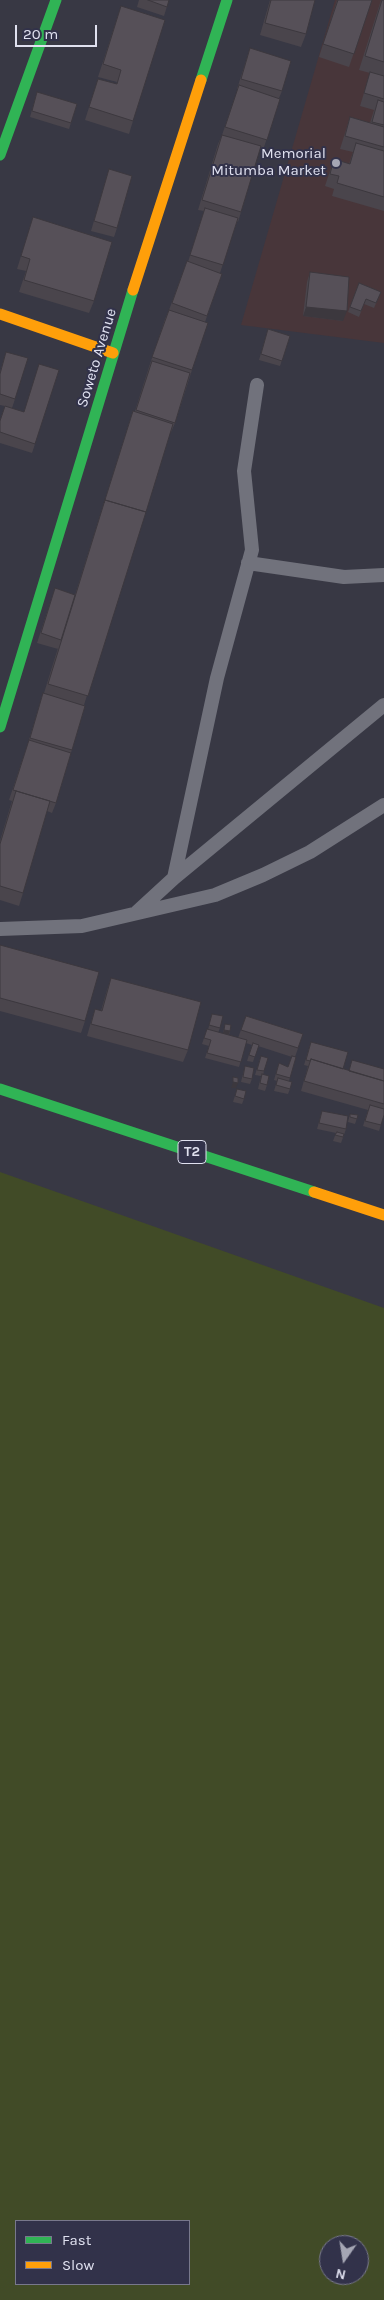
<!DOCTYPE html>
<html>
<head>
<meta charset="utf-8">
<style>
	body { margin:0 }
	#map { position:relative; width:384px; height:2300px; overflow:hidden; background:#383844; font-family:Karla,sans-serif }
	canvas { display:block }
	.legend { position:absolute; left:15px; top:2220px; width:175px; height:65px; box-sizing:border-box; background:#32324a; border:1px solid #78788c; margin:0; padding:6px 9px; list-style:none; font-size:15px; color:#e0e1f0 }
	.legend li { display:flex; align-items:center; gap:10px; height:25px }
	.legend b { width:25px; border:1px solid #78788c }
	.north { position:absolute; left:319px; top:2235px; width:50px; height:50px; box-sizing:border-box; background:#32324a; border:1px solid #78788c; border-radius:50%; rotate:193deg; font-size:14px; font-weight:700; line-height:20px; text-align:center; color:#e0e1f0 }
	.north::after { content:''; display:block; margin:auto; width:18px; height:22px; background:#a5a6b4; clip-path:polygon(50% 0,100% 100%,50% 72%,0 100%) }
	.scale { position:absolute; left:15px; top:25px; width:82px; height:22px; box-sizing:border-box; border:2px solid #e0e1f0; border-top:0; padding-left:6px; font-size:15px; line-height:18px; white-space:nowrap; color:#e0e1f0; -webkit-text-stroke:4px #32324a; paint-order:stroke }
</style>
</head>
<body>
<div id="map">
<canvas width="384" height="2300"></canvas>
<ul class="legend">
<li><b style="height:6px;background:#30b455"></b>Fast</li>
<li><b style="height:6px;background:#ff9f0a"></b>Slow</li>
</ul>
<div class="north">N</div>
<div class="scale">20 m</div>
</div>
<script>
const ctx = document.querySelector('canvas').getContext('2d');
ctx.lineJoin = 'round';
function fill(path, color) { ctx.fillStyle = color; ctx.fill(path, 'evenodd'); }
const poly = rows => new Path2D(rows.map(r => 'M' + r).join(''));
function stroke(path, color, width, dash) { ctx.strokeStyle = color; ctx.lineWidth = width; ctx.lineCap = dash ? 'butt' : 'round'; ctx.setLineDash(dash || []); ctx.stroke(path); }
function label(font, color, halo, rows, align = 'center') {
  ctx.font = font + ' Karla,sans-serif'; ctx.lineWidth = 4; ctx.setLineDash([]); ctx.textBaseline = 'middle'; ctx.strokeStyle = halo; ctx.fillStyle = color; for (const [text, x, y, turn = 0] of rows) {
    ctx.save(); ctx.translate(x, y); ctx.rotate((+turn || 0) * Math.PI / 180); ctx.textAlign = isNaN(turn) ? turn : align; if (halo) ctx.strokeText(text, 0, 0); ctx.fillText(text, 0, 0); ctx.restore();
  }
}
fill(poly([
	[335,0,384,0,384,343,241,325]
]), '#48363a');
fill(poly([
	[0,1172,384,1308,384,2300,0,2300],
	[16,2221,189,2221,189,2284,16,2284],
	[329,2245,359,2245,359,2275,329,2275]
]), '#414b27');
stroke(poly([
	[248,563,344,577,384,575],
	[174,878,217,678,252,550,244,471,257,385],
	[137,912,174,878,384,705],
	[0,929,82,926,215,895,263,875,310,852,384,805]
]), '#71727c', 14);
stroke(poly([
	[201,80,227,0],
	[0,155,56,0],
	[0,727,133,290],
	[0,1089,314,1192]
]), '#30b455', 11);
stroke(poly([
	[133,290,201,80],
	[0,314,113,353],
	[314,1192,384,1215]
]), '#ff9f0a', 11);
fill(poly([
	[139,0,169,0,164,16,137,7],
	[270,0,315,0,306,34,301,47,260,35],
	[337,0,372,0,349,67,319,57],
	[381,0,384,0,384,211,332,196,334,189,325,186,334,159,349,164,353,152,340,149,350,117,370,123,374,110,360,106,370,73,359,70],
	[121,6,133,121,129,134,85,120,98,79,116,84,117,82,98,77],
	[250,48,282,91,279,98,280,99,263,150,260,149,241,212,238,222,237,221,220,273,222,274,205,322,192,370,175,423,171,432,170,432,84,705,85,706,56,803,52,813,47,811,23,893,19,906,0,900,0,841,12,801,9,800,29,740,40,703,43,693,44,693,58,648,58,649,37,643,55,588,75,595,130,420,133,411,135,411,149,367,165,319,169,310,187,261,188,262,204,211,198,210,218,144,222,135,238,89,237,89],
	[37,92,77,104,69,129,30,117],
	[109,169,117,228,114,237,91,231],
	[33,217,94,301,89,313,19,292,26,271,17,269],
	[310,272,343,321,303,316,307,282],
	[359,283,381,292,374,308,364,304,359,317,348,312],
	[268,329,290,336,280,366,259,360],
	[6,352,15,399,12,408,35,444,32,453,0,443,0,420,5,406,0,405,0,372],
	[0,945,85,1021,81,1033,0,1011],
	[111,978,188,1050,183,1062,87,1036,91,1022,95,1009,101,1011,107,990],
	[212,1014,220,1028,218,1033,223,1034,225,1024,230,1031,229,1035,238,1038,246,1016,303,1034,295,1057,296,1057,289,1081,290,1089,288,1094,274,1091,277,1081,274,1080,279,1063,288,1067,292,1057,258,1046,253,1062,247,1061,252,1045,246,1043,239,1067,205,1058,209,1046,202,1044,207,1029,208,1030],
	[311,1042,343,1069,348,1071,384,1069,384,1115,379,1131,363,1126,368,1110,301,1091,308,1066,304,1065],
	[261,1056,264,1071,263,1075,267,1085,265,1091,258,1089,261,1076,255,1075],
	[245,1066,252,1079,250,1084,241,1082],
	[237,1089,244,1099,242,1104,233,1102],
	[322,1111,346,1129,341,1143,333,1141,336,1133,317,1129],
	[350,1114,358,1115,355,1124,348,1122]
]), '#4a454c');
fill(poly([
	[306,307,347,311,343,321,303,316],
	[224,1030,230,1031,228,1036,222,1036],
	[233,1082,238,1083,236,1088,231,1088]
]), '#3c383e');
const building = poly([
	[148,0,169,0,167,7,148,0],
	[271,0,315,0,306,34,265,23,271,0],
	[338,0,372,0,354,54,323,44,338,0],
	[382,0,384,0,384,62,365,56,382,0],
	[121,6,165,20,133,121,89,107,98,79,117,84,121,70,103,64,121,6],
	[250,48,291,61,282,91,241,79,250,48],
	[370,72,384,76,384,99,364,93,370,72],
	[239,85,280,99,267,140,225,127,239,85],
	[37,92,77,104,71,123,32,111,37,92],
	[378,100,384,102,384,125,372,122,378,100],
	[350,117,384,127,384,147,345,136,350,117],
	[222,135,261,146,241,212,202,200,222,135],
	[356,143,384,151,384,197,337,183,339,176,330,174,334,159,350,164,356,143],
	[109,169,132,176,117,228,94,221,109,169],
	[205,208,238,218,223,265,190,255,205,208],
	[33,217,112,242,94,301,24,280,30,259,21,256,33,217],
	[187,261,222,274,207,316,172,303,187,261],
	[310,272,349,277,347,311,306,307,310,272],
	[359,283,381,292,376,303,366,299,361,311,350,307,359,283],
	[169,310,208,323,192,370,152,357,169,310],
	[268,329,290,336,282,361,261,354,268,329],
	[6,352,28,358,15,399,0,394,0,374,6,352],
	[152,361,190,373,175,423,136,410,152,361],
	[39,364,59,370,35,444,0,432,0,421,5,406,24,412,39,364],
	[133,411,173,424,146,512,105,500,104,503,133,411],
	[105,500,146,512,88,696,48,684,105,500],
	[55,588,75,595,61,640,41,633,55,588],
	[43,693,85,706,72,750,30,738,43,693],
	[29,740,71,753,56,803,13,790,29,740],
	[16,791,50,801,23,893,0,886,0,844,16,791],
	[0,945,99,972,85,1021,0,998,0,945],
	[111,978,201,1002,188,1050,91,1024,95,1009,102,1011,111,978],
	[212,1014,223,1016,220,1028,209,1025,212,1014],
	[246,1016,303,1034,298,1048,241,1030,246,1016],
	[225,1024,231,1025,230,1031,224,1030,225,1024],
	[207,1029,247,1040,241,1062,207,1053,211,1040,204,1038,207,1029],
	[311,1042,348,1052,343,1069,311,1059,310,1061,306,1060,311,1042],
	[253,1043,259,1045,255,1057,249,1055,253,1043],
	[261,1056,268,1058,264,1071,257,1070,261,1056],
	[292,1056,296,1057,290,1078,276,1074,279,1063,288,1067,292,1056],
	[311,1059,384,1081,384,1104,304,1081,311,1059],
	[352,1060,384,1069,384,1081,349,1071,352,1060],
	[245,1066,254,1068,252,1079,243,1077,245,1066],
	[262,1074,269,1076,267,1085,260,1083,262,1074],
	[233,1077,238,1078,238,1083,233,1082,233,1077],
	[278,1078,292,1082,290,1089,276,1085,278,1078],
	[237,1089,246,1091,244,1099,235,1096,237,1089],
	[370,1105,384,1109,384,1115,381,1125,365,1121,370,1105],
	[322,1111,348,1116,346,1129,319,1123,322,1111],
	[350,1114,358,1115,357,1119,350,1117,350,1114],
	[337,1132,344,1134,343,1137,335,1135,337,1132]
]);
fill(building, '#565058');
stroke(building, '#3c383e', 1);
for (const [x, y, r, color] of [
	[336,163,5,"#a5a6b4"]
]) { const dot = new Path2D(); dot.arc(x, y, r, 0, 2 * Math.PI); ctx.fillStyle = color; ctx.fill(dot); stroke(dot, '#32324a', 2); }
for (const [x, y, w] of [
	[192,1152,28]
]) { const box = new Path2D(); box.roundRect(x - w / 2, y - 11.5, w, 23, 4); ctx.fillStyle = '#32324a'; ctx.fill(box); stroke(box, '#e0e1f0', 1); }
label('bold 14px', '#e0e1f0', null, [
	["T2",192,1152]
]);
label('15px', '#e0e1f0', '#32324a', [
	["Memorial",326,154],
	["Mitumba Market",326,171]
], 'right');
label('15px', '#e0e1f0', '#32324a', [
	["Soweto Avenue",97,358,-73]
]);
</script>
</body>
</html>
